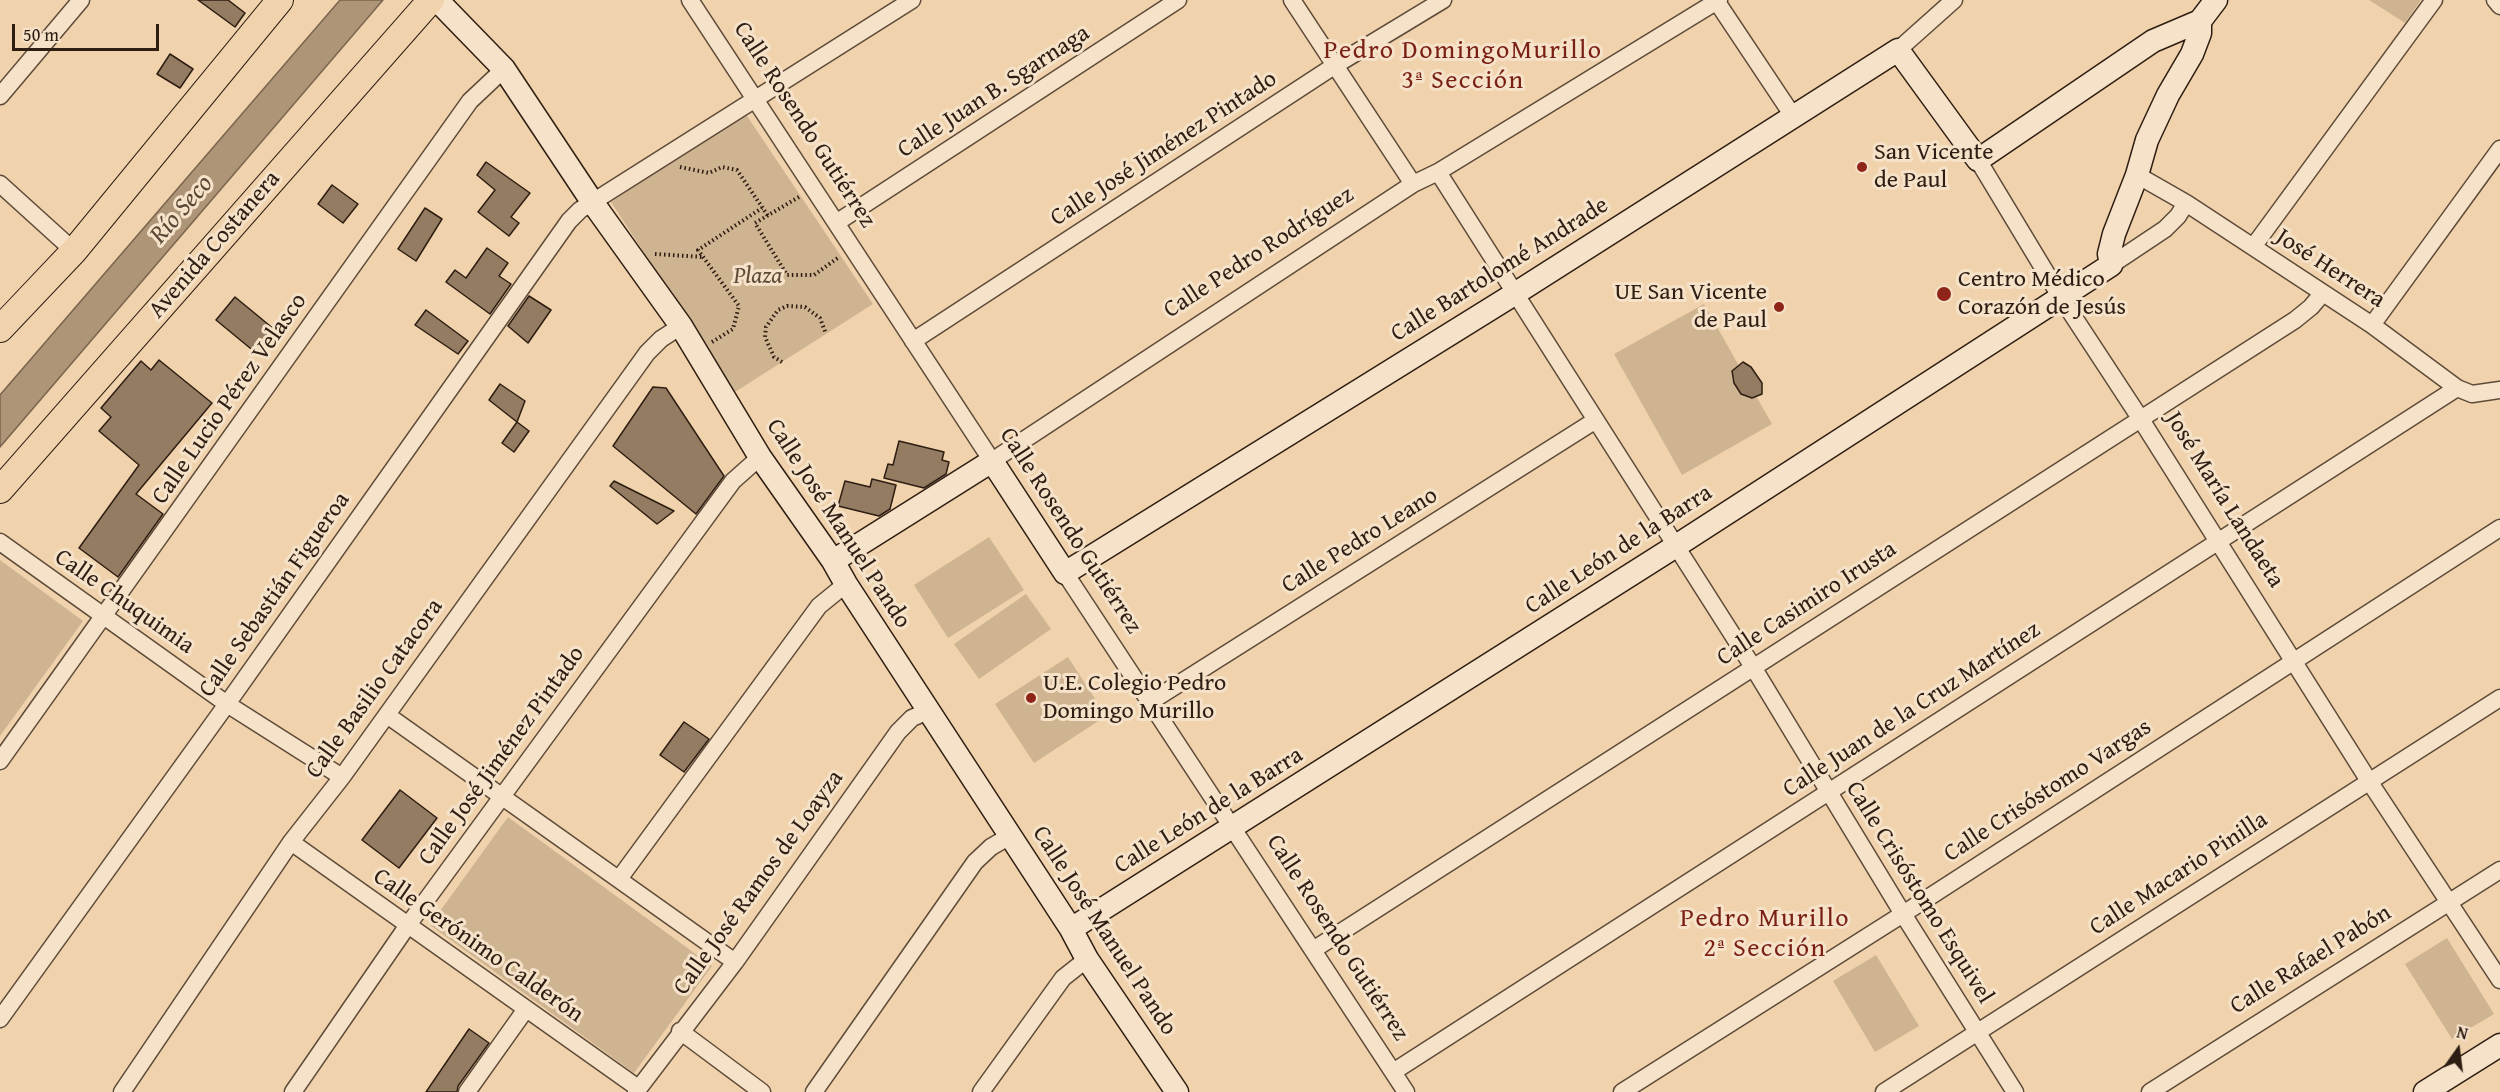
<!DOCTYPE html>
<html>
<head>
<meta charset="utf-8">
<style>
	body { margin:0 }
	#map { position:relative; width:2500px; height:1092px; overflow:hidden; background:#f0d3ac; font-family:"Gentium Book Plus",serif }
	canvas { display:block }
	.north { position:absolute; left:2428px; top:1020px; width:60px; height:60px; -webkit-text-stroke:4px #f5e2c9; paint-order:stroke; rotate:14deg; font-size:16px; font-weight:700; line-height:24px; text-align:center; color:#2e1d12 }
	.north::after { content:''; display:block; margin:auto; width:21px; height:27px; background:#2e1d12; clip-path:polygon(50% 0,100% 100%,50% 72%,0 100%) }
	.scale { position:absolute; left:12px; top:24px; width:147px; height:27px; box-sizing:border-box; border:3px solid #2e1d12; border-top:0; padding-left:8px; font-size:18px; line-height:21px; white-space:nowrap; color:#2e1d12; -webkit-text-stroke:4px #f5e2c9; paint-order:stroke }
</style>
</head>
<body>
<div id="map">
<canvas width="2500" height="1092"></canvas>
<div class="north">N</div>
<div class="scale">50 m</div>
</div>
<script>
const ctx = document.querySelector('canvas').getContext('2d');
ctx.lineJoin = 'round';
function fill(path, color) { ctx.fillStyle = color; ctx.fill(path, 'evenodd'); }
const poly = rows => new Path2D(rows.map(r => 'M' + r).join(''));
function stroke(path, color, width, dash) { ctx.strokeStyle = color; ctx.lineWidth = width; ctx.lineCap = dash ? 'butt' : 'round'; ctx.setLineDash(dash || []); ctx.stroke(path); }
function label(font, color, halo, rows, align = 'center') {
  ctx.font = font + ' "Gentium Book Plus",serif'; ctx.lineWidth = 6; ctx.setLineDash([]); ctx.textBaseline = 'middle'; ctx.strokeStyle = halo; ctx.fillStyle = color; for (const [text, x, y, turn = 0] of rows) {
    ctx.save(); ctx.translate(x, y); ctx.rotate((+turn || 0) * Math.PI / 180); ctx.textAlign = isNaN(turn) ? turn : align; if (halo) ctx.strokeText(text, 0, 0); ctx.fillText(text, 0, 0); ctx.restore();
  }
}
fill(poly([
	[2369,0,2421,0,2405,23],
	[745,113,873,304,735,392,611,202],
	[1704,304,1772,424,1682,475,1614,354],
	[989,537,1024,590,948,638,914,585],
	[0,560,83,621,0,736],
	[1026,594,1051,629,979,679,954,644],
	[1068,657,1106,716,1034,763,995,704],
	[508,817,712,966,634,1073,430,925],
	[2447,938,2494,1014,2452,1039,2405,964],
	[1876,955,1919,1026,1875,1052,1833,981]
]), '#cfb492');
const water = poly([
	[340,0,383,0,0,447,0,395,340,0]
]);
fill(water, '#ae9578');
stroke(water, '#7b654f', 1.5);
const building = poly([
	[198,0,228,0,245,13,235,27,198,0],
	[170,54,193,69,180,88,157,74,170,54],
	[486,162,530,193,511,217,519,223,509,236,478,212,495,190,477,175,486,162],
	[332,185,358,204,343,223,318,204,332,185],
	[425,208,442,219,416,261,398,249,425,208],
	[487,248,508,263,499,276,511,284,490,314,446,282,455,270,466,278,487,248],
	[529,296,551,310,528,343,508,326,529,296],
	[235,297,275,330,256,353,216,320,235,297],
	[426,310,468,341,458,354,415,325,426,310],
	[159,360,212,403,136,494,163,514,118,577,79,548,139,465,99,431,111,417,101,408,141,361,151,370,159,360],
	[1743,362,1751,367,1762,383,1762,394,1752,398,1741,394,1734,383,1732,371,1743,362],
	[500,384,525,401,517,422,489,400,500,384],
	[653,387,666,388,724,476,696,514,613,446,653,387],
	[517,422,529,431,514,452,502,443,517,422],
	[899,441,944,452,942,460,949,462,946,474,924,488,884,478,888,464,893,465,899,441],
	[872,479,896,485,890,509,879,516,838,506,845,481,870,487,872,479],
	[614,481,674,511,657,524,610,486,614,481],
	[684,722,709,739,684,772,660,755,684,722],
	[400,790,437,818,399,868,362,840,400,790],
	[469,1029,489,1043,458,1086,457,1092,426,1092,469,1029]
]);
fill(building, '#937c62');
stroke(building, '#2e1d12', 1.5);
const street = poly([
	[690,0,992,461,1413,184,1438,172,1719,0],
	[1292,0,1413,184],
	[2495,0,2500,6],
	[1717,2,1793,116],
	[1898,50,1954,0],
	[0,96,81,0],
	[1978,160,2060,296,2140,418,2369,781,2500,980],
	[1438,172,1753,667,1903,914,2015,1092],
	[2137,175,2186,203,2372,325,2457,388,2472,394,2500,390],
	[0,184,74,251],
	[836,223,1178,0],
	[2253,247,2434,0],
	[2111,265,2165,229,2178,216,2186,203],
	[2372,325,2500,149],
	[913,341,1334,66,1443,0],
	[0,542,227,704,342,777],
	[1065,573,1406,1092],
	[1150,702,1596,420],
	[387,715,735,962],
	[0,761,470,101,504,69],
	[291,842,638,1088],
	[619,879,819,606,846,584],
	[1313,950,2295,320,2311,307,2322,294],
	[0,1019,227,704,569,221,580,210,912,0],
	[680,1031,762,1092],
	[1393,1072,2457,388],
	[122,1092,291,842,342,777,647,353,661,339,681,326],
	[293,1092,408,925,733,481,760,457],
	[467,1092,526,1009],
	[636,1092,735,962,898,732,912,718,928,711],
	[814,1092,975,862,991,847,1010,836],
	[981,1092,1063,978,1087,959],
	[1622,1092,1903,914,2500,528],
	[1884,1092,2500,698],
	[2150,1092,2500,870]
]);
const secondary = poly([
	[437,0,504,69,593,203,681,326,760,457,833,561,846,584,1071,929,1087,959,1177,1092],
	[833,561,992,461,1065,573,1516,293,1898,50,1978,160,2153,41,2200,21,2216,0],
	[1071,929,1676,546,2111,265,2109,254,2114,234,2137,175,2147,140,2168,95,2192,54,2200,33,2200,21],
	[2425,1092,2500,1045]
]);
const primary = poly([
	[0,329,74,251,280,0],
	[0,490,431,0]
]);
stroke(street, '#5e4a38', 19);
stroke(secondary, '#2e1d12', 25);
stroke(primary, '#2e1d12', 28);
stroke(poly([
	[680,167,709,173,722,167,737,170,768,216],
	[799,197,755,223,787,275,814,275,839,257],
	[655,254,703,257],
	[712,342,733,329,739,306,698,250,762,208],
	[782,362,774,357,765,337,766,327,778,310,787,306,805,307,820,318,826,334]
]), '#2e1d12', 4, [1.5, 3]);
stroke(street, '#f5e2c9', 16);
stroke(secondary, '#f5e2c9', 22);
stroke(primary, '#f0d3ac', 26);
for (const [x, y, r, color] of [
	[1862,167,6,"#8f2418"],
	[1944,294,8,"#8f2418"],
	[1779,307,6,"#8f2418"],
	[1031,698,6,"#8f2418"]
]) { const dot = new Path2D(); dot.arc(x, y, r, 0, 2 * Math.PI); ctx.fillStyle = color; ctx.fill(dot); stroke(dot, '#f5e2c9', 2); }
label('24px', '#2e1d12', '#f5e2c9', [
	["Calle Juan B. Sgarnaga",994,92,-33],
	["Calle Rosendo Gutiérrez",804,125,57],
	["Calle José Jiménez Pintado",1164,149,-33],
	["Avenida Costanera",215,245,-49],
	["Calle Pedro Rodríguez",1259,253,-33],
	["José Herrera",2330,269,33],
	["Calle Bartolomé Andrade",1500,270,-32],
	["Calle Lucio Pérez Velasco",230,399,-55],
	["José María Landaeta",2224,500,58],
	["Calle José Manuel Pando",838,524,57],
	["Calle Rosendo Gutiérrez",1070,531,57],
	["Calle Pedro Leano",1360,541,-32],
	["Calle León de la Barra",1619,550,-33],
	["Calle Sebastián Figueroa",275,595,-55],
	["Calle Chuquimia",124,602,35],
	["Calle Casimiro Irusta",1807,604,-33],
	["Calle Basilio Catacora",375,689,-54],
	["Calle Juan de la Cruz Martínez",1912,710,-33],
	["Calle José Jiménez Pintado",502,756,-54],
	["Calle Crisóstomo Vargas",2048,791,-33],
	["Calle León de la Barra",1209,811,-32],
	["Calle Macario Pinilla",2179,874,-33],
	["Calle José Ramos de Loayza",759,883,-54],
	["Calle Crisóstomo Esquivel",1919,893,58],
	["Calle José Manuel Pando",1104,931,57],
	["Calle Rosendo Gutiérrez",1337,938,57],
	["Calle Gerónimo Calderón",478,946,35],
	["Calle Rafael Pabón",2311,960,-32]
]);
label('24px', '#2e1d12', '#f5e2c9', [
	["San Vicente",1874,153],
	["de Paul",1874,181],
	["Centro Médico",1958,280],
	["Corazón de Jesús",1958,308],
	["UE San Vicente",1767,293,"right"],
	["de Paul",1767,321,"right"],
	["U.E. Colegio Pedro",1043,684],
	["Domingo Murillo",1043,712]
], 'left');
label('italic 24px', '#5e4a38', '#f5e2c9', [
	["Plaza",758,277]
]);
ctx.letterSpacing = '1.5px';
label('26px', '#7a1f14', '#f5e2c9', [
	["Pedro DomingoMurillo",1463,51],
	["3ª Sección",1463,81],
	["Pedro Murillo",1765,919],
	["2ª Sección",1765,949]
]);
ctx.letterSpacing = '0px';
label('italic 26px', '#5b4736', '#f5e2c9', [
	["Río Seco",182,210,-49]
]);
</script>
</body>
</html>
